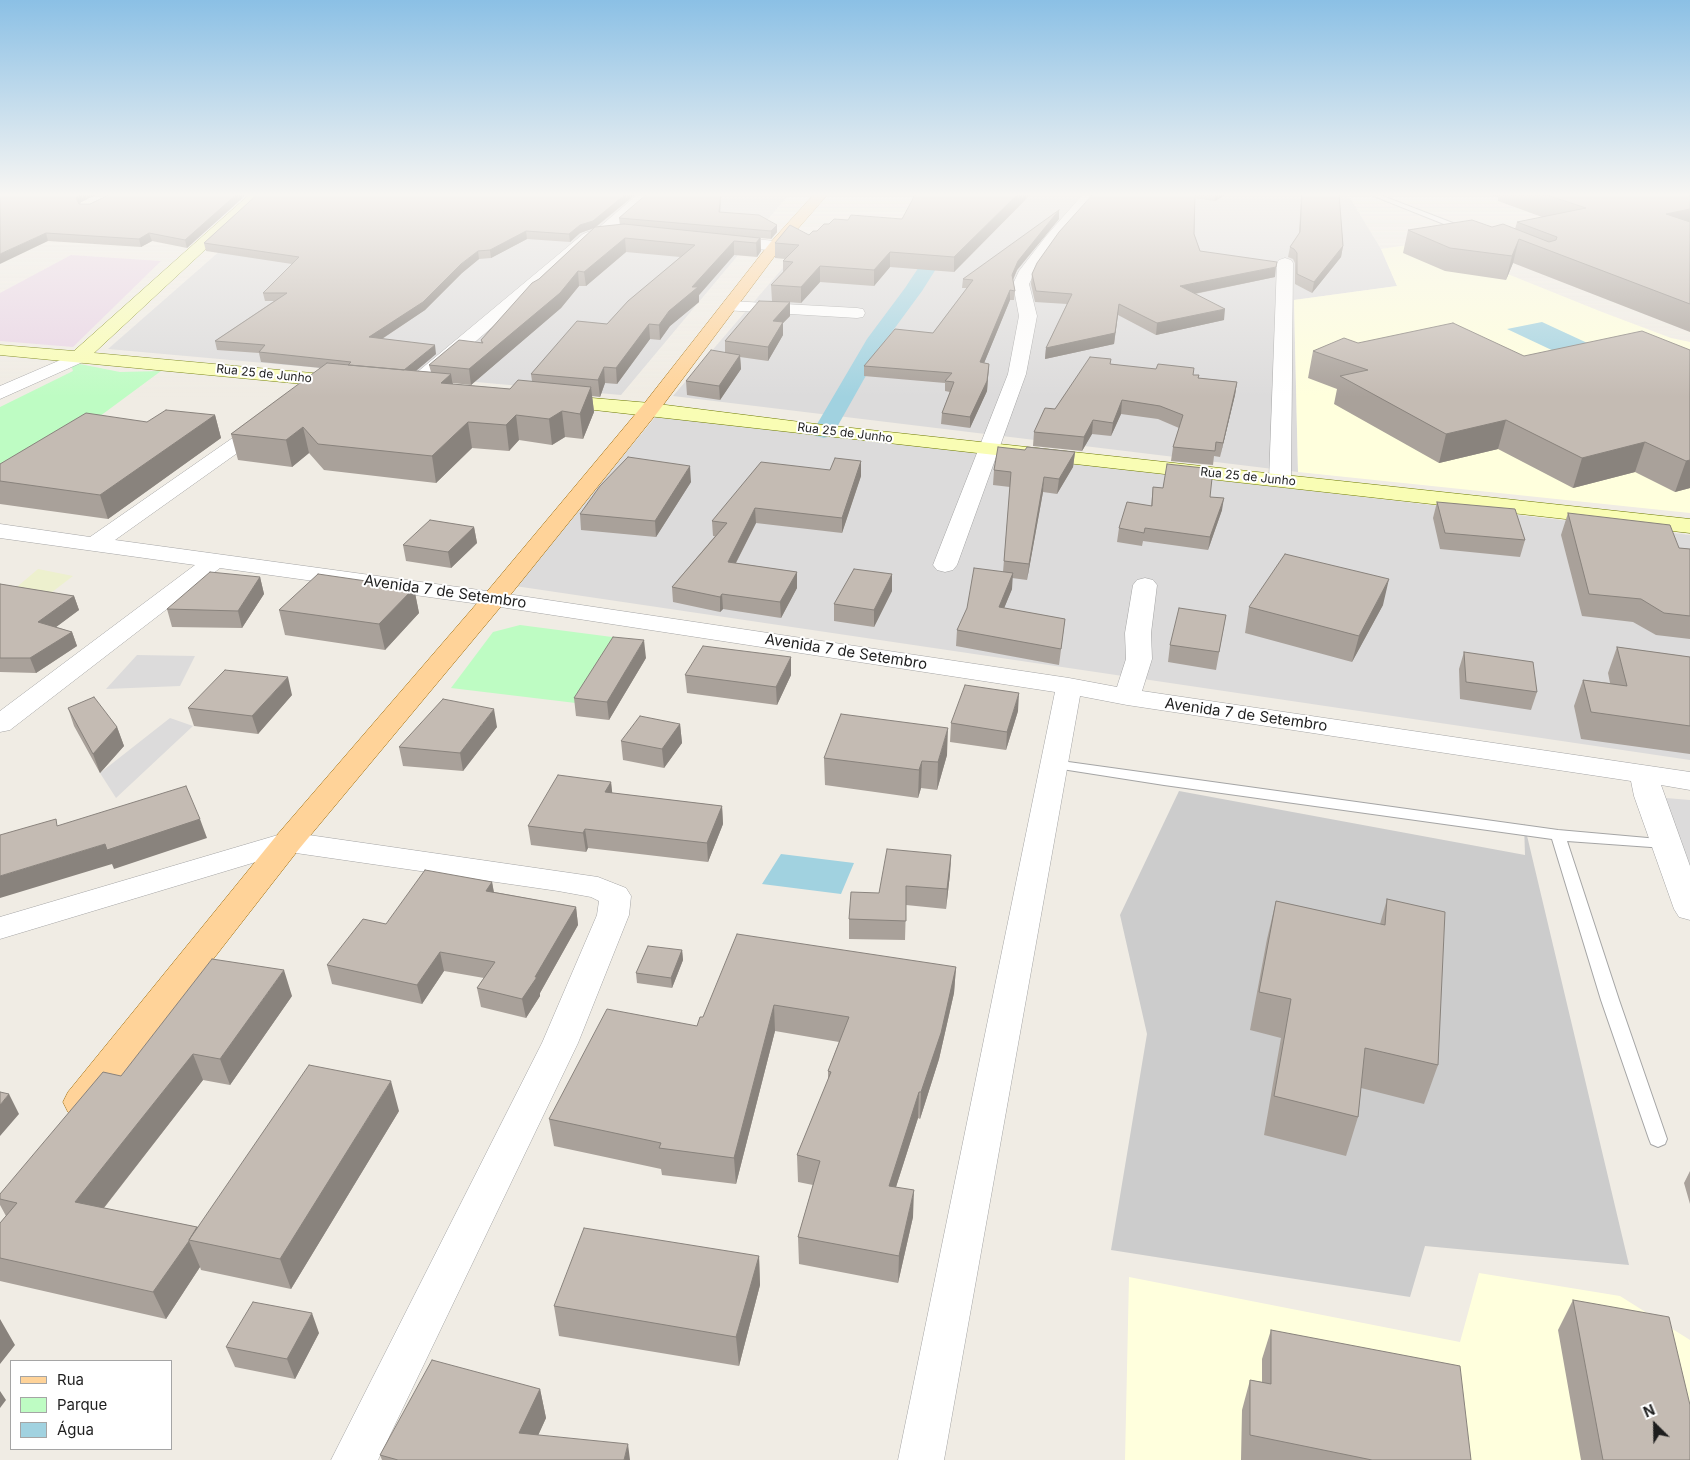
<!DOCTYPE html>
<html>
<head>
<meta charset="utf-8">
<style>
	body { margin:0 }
	#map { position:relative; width:1690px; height:1460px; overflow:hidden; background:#f0ece4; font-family:Inter,sans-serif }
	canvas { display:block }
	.legend { position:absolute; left:10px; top:1360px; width:162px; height:90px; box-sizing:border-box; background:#fff; border:1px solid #a5a5a5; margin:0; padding:6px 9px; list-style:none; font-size:15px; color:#1e1e1e }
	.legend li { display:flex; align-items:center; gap:10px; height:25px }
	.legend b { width:25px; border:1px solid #a5a5a5 }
	.north { position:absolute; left:1630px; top:1400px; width:50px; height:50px; -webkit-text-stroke:4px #fff; paint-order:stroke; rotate:337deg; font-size:14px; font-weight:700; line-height:20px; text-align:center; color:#1e1e1e }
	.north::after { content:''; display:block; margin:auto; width:18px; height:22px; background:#1e1e1e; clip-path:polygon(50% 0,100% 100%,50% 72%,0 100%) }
</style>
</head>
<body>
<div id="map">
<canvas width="1690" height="1460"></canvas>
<ul class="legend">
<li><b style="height:6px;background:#ffd399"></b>Rua</li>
<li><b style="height:14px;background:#befcc3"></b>Parque</li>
<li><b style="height:14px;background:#a1d2e0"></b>Água</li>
</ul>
<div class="north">N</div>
</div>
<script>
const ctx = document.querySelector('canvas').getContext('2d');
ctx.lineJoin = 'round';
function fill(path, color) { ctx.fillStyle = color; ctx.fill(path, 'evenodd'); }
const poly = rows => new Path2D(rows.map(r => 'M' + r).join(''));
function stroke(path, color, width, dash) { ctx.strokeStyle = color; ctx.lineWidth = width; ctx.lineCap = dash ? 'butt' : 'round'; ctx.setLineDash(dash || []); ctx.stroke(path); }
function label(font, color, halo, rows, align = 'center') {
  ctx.font = font + ' Inter,sans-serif'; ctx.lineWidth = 4; ctx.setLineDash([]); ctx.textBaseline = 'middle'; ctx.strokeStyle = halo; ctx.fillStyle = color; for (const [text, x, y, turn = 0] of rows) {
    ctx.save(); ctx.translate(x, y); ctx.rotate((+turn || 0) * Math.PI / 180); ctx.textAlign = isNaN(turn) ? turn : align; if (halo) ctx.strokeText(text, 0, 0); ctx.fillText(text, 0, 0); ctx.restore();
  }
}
fill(poly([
	[286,193,790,193,621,395,108,349],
	[981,193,1347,193,1381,249,1397,286,1294,300,1298,472,673,396,800,248,945,256],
	[657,415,1690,535,1690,760,515,586],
	[137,655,195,656,180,686,106,689],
	[170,718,193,726,116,798,100,773],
	[1654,797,1690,800,1690,888]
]), '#dcdbdb');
fill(poly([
	[71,255,161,261,73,347,0,341,0,293]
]), '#e9d5e5');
fill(poly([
	[1428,242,1602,312,1671,338,1690,342,1690,513,1298,472,1294,300,1397,286,1381,249],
	[1479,1273,1620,1296,1690,1340,1690,1460,1125,1460,1129,1277,1460,1342]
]), '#ffd');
fill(poly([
	[1179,791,1525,855,1524,823,1629,1265,1425,1246,1410,1297,1111,1250,1147,1034,1120,915]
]), '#ccc');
fill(poly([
	[38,569,73,576,43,599,11,592]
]), '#edf0ce');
fill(poly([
	[70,362,120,372,161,371,0,490,0,407,73,371],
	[520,625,635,640,584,704,451,688,493,632]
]), '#befcc3');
fill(poly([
	[1542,322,1609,353,1575,361,1507,329],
	[781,854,854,863,841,894,762,884]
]), '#a1d2e0');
fill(poly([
	[968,193,984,193,922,291,886,340,832,436,824,438,816,436,813,431,867,339,905,288,968,193]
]), '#a1d2e0');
const lane = poly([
	[1366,193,1375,193,1471,230,1464,232,1366,193],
	[1054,760,1558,830,1670,840,1673,843,1670,846,1665,848,1567,841,1619,1000,1667,1139,1665,1144,1658,1147,1651,1144,1649,1139,1601,1000,1552,839,1164,785,1049,767,1047,764,1049,761,1054,760]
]);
const street = poly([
	[639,193,654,193,606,236,596,236,594,233,596,230,639,193],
	[1084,193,1098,193,1057,241,1035,272,1029,284,1037,316,1026,374,957,565,953,570,945,572,937,570,933,565,1008,374,1019,316,1013,284,1019,271,1047,235,1084,193],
	[588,232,593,234,596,237,593,240,417,392,410,394,403,392,401,388,403,384,583,234,588,232],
	[723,236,775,241,780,243,783,246,780,249,775,251,718,244,715,241,718,238,723,236],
	[1285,258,1291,260,1293,263,1291,480,1287,484,1280,486,1273,484,1269,480,1277,263,1279,260,1285,258],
	[730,301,857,308,863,309,865,313,863,317,857,318,724,310,722,306,724,302,730,301],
	[79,352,85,353,88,357,85,361,0,399,0,386,79,352],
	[264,419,271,421,274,425,271,429,115,540,494,592,1069,678,1117,687,1126,659,1125,633,1133,585,1137,580,1145,578,1153,580,1157,585,1151,633,1152,659,1142,691,1690,772,1690,790,1661,785,1690,866,1690,920,1679,917,1674,909,1634,796,1631,781,1127,705,1080,696,944,1460,898,1460,1055,692,494,606,220,568,10,730,0,732,0,711,195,565,0,538,0,524,90,537,257,421,264,419],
	[288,832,598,877,626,888,631,896,629,915,578,1043,378,1460,331,1460,542,1043,597,915,599,901,591,897,558,891,289,852,0,939,0,917,288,832]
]);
const secondary = poly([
	[251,193,266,193,94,353,345,376,352,378,354,382,352,386,345,388,0,355,0,345,74,351,251,193],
	[557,395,650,403,824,425,1690,519,1690,533,550,405,547,401,550,397,557,395]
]);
const primary = poly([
	[815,193,829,193,780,249,657,413,503,604,299,849,94,1112,81,1117,68,1112,63,1102,68,1092,277,835,485,594,643,405,770,243,815,193]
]);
stroke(lane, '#a5a5a5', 2);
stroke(street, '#a5a5a5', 1);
stroke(secondary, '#6d7a00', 1);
stroke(primary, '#986600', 1);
fill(lane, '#fff');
fill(street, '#fff');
fill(secondary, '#f9fdb4');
fill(primary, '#ffd399');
fill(poly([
	[0,193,100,193,81,202,80,204,90,204,113,193,248,193,187,248,152,241,141,247,48,241],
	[259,193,637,193,596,227,620,225,619,218,720,212,777,225,777,232,771,239,761,238,761,251,757,257,734,255,699,295,699,302,670,326,660,340,650,339,617,384,605,383,600,397,592,396,594,412,583,439,565,437,552,445,519,440,509,451,472,448,436,483,324,470,309,453,292,467,238,460,231,434,321,368,261,362,259,353,217,350,215,341,274,301,265,301,263,293,292,264,206,251,204,243],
	[594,228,539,279,481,340,481,343,429,365,431,372,416,371,436,354,382,339,425,310,462,273,479,259,491,258,527,239,570,242,580,233],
	[626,252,680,257,607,324,531,374,532,381,510,389,453,384,453,383,471,385,561,308,579,286,586,286],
	[916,193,1032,193,954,272,890,267,874,286,820,282,801,303,787,302,790,316,783,323,783,335,768,361,740,357,741,369,720,400,687,395,686,381,725,353,725,341,772,301,771,285,783,272,783,261,785,259,775,258,775,243,809,235,829,224,848,220,902,219],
	[1094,193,1229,193,1215,201,1195,198,1194,234,1200,251,1275,277,1195,294,1224,320,1156,335,1118,315,1114,344,1045,359,1046,348,1067,304,1035,302,1031,284,1032,274],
	[1274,193,1339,193,1343,246,1341,257,1312,293,1295,284,1295,263,1293,259,1288,257,1290,247,1299,234,1301,195],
	[1485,193,1690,193,1690,332,1513,263,1506,280,1445,271,1403,253,1408,230,1492,227,1515,229,1517,222,1542,217,1498,201,1498,197],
	[1059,219,1017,270,1013,280,1015,291,1014,300,1010,300,984,363,989,364,987,391,970,428,941,424,942,413,950,392,945,391,945,383,864,376,864,366,933,333,967,288,962,288,963,279],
	[1358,343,1524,356,1690,350,1690,488,1675,492,1635,472,1573,488,1498,449,1439,463,1334,404,1337,389,1308,378,1313,351],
	[1111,364,1193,375,1199,378,1237,382,1235,395,1220,457,1214,456,1213,465,1171,461,1173,447,1179,428,1158,419,1121,414,1111,436,1092,434,1082,451,1033,446,1034,432,1055,409],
	[215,415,221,438,108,519,0,504,0,464,147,422],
	[1025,450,1075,452,1073,467,1057,494,1043,492,1027,580,1012,578,1012,589,1004,608,1065,619,1059,665,956,646,957,630,1003,572,1010,487,993,485,994,470],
	[861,461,861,476,842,533,756,523,736,563,797,572,797,588,781,618,723,609,720,612,673,602,672,587,715,536,713,536,712,521,830,470],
	[691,482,656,537,581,530,580,514],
	[1153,487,1210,497,1222,510,1208,550,1143,541,1142,546,1117,542,1119,528,1151,506],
	[1437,502,1525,540,1520,557,1440,549,1433,518],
	[1568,513,1679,548,1690,549,1690,639,1656,635,1633,622,1582,616,1561,535],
	[474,527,477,543,451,568,406,561,403,545],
	[892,574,892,591,874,627,834,621,834,604],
	[260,577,264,594,242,628,172,627,167,609],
	[0,584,74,596,79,610,56,627,72,632,77,646,36,673,0,672],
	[414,588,419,613,385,650,285,635,279,610],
	[1383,605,1352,662,1245,633,1249,607],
	[1226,615,1216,670,1168,662,1170,645],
	[1617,647,1690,657,1690,754,1581,739,1574,706,1583,680,1610,683,1608,673],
	[1464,652,1537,692,1531,710,1460,699,1459,669],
	[791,657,791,675,777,705,687,693,685,675],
	[646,658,609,720,576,716,574,698],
	[292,695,258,734,194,726,188,708],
	[68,708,117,727,124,746,100,773,74,726],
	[1018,711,1006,750,950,742,951,723],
	[680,724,682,743,664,768,623,760,621,741],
	[497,727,463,771,403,766,399,747],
	[947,755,937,790,921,788,918,798,825,785,824,758],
	[611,782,612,793,722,806,723,824,708,862,588,848,586,852,531,845,528,826],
	[951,855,950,874,946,909,906,905,905,940,849,939,849,919,879,893],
	[492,882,494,892,576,907,578,925,540,993,540,996,526,1018,481,1007,477,988,484,978,444,971,422,1004,332,984,327,965,386,924],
	[1387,899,1438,1065,1424,1104,1361,1088,1358,1117,1346,1156,1264,1135,1281,1038,1250,1030,1267,939,1276,901,1380,924],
	[682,950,683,960,672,988,637,983,636,973],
	[956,967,954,993,939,1059,920,1119,918,1118,896,1187,913,1217,898,1283,799,1264,798,1237,813,1185,798,1182,797,1155,828,1080,828,1071,839,1042,775,1031,736,1184,662,1175,661,1169,554,1146,549,1119,697,1026,703,1017],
	[292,996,230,1085,203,1080,104,1208,197,1227,399,1111,291,1289,201,1270,200,1267,166,1319,0,1281,0,1223,6,1216,0,1205,0,1194,121,1076],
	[1690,1171,1690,1204,1684,1183],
	[759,1256,760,1285,739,1366,559,1336,554,1306],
	[1573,1300,1690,1460,1581,1460,1558,1330],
	[1271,1330,1471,1460,1241,1460,1242,1410,1250,1380,1262,1382,1262,1359],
	[319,1333,295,1379,235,1367,226,1347],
	[540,1389,546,1418,538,1435,630,1460,382,1460,380,1455]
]), '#a9a19a');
fill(poly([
	[83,193,100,193,81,202,78,206,76,198,79,195],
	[238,193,248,193,187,248,185,240],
	[627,193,637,193,594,228,580,233,570,242,569,234,580,225],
	[721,193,720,219,719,212],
	[1019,193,1032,193,954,272,954,257],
	[1216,193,1229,193,1215,201],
	[1690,209,1690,230,1666,214],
	[1059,210,1059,219,1017,270,1011,284,1012,275,1018,261],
	[777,225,777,232,771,239,771,231],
	[526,231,527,239,491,258,490,250],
	[46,233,48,241,0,264,0,254],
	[149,233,152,241,141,247,139,239],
	[625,238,626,252,586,286,584,272],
	[760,238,761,251,757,257,756,243],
	[1519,239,1513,263,1506,280,1512,256],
	[734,241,734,255,699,295,699,302,670,326,660,340,659,325,669,311],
	[1343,246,1341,257,1312,293,1314,282],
	[478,251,479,259,462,273,425,310,371,346,369,337],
	[890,252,890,267,874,286,874,270],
	[820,266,820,282,801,303,801,287],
	[1276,267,1275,277,1178,297,1180,286],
	[578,271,579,286,561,308,471,385,469,369],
	[1010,290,1010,300,980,373,980,362],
	[790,302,790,316,783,323,783,335,768,361,768,347,773,321],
	[1119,304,1114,344,1045,359,1046,348],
	[1225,309,1224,320,1156,335,1157,323],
	[649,324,650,339,617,384,616,368],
	[435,345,436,354,406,379,404,370],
	[740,355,741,369,720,400,719,386],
	[989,364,987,391,970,428,970,417],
	[604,367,605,383,600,397,598,380],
	[451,374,455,399,441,383],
	[1237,382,1235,395,1220,457,1223,443],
	[591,387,594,412,583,439,580,414],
	[1122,400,1121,414,1111,436,1113,423],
	[562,411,565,437,552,445,549,419],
	[215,415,221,438,108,519,100,495],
	[516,415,519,440,509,451,506,425],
	[1093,420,1092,434,1082,451,1084,437],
	[1506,420,1498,449,1439,463,1446,434],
	[468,422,472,448,436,483,432,456],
	[303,427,309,453,292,467,286,440],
	[1645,442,1635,472,1573,488,1582,458],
	[1075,452,1073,467,1057,494,1059,479],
	[1690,460,1690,488,1675,492,1686,461],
	[861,461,861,476,842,533,842,518],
	[690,466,691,482,656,537,655,521],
	[1044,477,1043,492,1027,580,1029,564],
	[1224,498,1222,510,1208,550,1210,537],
	[755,508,756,523,728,578,728,562],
	[474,527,477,543,451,568,448,552],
	[797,572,797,588,781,618,780,602],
	[1013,573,1012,589,998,623,999,607],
	[892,574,892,591,874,627,874,610],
	[260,577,264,594,242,628,238,611],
	[1389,579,1383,605,1352,662,1359,636],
	[414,588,419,613,385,650,379,624],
	[722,594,723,609,720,612,720,597],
	[74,596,79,610,44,636,38,622],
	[72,632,77,646,36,673,30,658],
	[644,640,646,658,609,720,607,702],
	[791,657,791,675,777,705,776,687],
	[288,677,292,695,258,734,252,716],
	[1019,693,1018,711,1006,750,1007,732],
	[494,709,497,727,463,771,460,753],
	[680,724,682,743,664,768,662,749],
	[117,727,124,746,100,773,93,754],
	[948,728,947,755,937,790,938,762],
	[922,761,921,788,918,798,919,770],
	[611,782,613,800,605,792],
	[722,806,723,824,708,862,707,843],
	[200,819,207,838,114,869,112,864,0,898,0,876,105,844],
	[585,829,588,848,586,852,583,833],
	[951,855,950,874,946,909,947,889],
	[492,882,495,900,486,891],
	[576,907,578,925,540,993,540,996,526,1018,522,999],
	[682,950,683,960,672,988,671,978],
	[440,952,444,971,422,1004,417,985],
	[956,967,954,993,939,1059,920,1119,921,1092],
	[284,970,292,996,230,1085,220,1059],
	[774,1005,775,1031,736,1184,734,1158],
	[193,1054,203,1080,88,1228,75,1202],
	[391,1081,399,1111,291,1289,280,1259],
	[919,1092,918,1118,888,1212,889,1186],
	[9,1094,19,1114,0,1136,0,1105],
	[914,1190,913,1217,898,1283,899,1256],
	[189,1241,200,1267,166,1319,153,1292],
	[759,1256,760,1285,739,1366,736,1337],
	[312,1313,319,1333,295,1379,287,1359],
	[0,1319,15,1345,0,1364],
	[540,1389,546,1418,527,1460,519,1433],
	[0,1391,6,1400,0,1408],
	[628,1444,630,1460,624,1460]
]), '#89837d');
const building = poly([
	[0,193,83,193,79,195,76,198,79,204,90,204,113,193,238,193,185,240,149,233,139,239,46,233,0,254,0,193],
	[259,193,627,193,593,221,580,225,569,234,526,231,490,250,478,251,461,264,423,302,369,337,435,345,404,370,348,365,351,362,259,352,265,345,215,341,287,293,263,293,299,257,204,243,259,193],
	[648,193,721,193,719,212,759,215,777,225,771,231,619,218,648,193],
	[916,193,1019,193,954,257,890,252,874,270,820,266,801,287,771,285,793,262,783,261,799,245,775,243,790,225,809,235,813,231,817,231,824,224,829,224,834,219,848,220,851,215,902,219,916,193],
	[1094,193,1195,193,1194,234,1200,251,1277,262,1276,267,1180,286,1225,309,1157,323,1119,304,1115,333,1046,348,1072,294,1036,291,1032,274,1037,263,1059,232,1094,193],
	[1302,193,1339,193,1343,246,1314,282,1297,274,1297,253,1294,249,1290,247,1300,232,1302,193],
	[1541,193,1690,193,1690,209,1666,214,1690,222,1690,304,1519,239,1512,256,1450,248,1408,230,1472,220,1492,227,1503,224,1549,242,1556,240,1557,237,1517,222,1586,208,1541,193],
	[1059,210,1018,261,1012,275,1015,291,1010,290,980,362,989,364,987,381,970,417,942,413,954,382,945,381,952,373,864,366,895,329,933,333,973,280,963,279,1059,210],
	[624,224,760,238,756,243,734,241,692,287,698,287,669,311,659,325,649,324,616,368,604,367,598,380,531,374,577,321,607,324,628,301,695,245,625,238,584,272,578,271,560,293,469,369,429,365,459,340,483,343,481,340,532,283,539,279,595,227,624,224],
	[759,301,790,302,773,321,783,322,768,347,725,341,759,301],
	[1453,323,1524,356,1642,331,1690,350,1690,460,1686,461,1645,442,1582,458,1506,420,1446,434,1340,376,1368,370,1313,351,1344,338,1358,343,1453,323],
	[711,350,740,355,719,386,686,381,711,350],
	[1090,357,1111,359,1110,364,1156,369,1158,364,1194,368,1193,375,1199,375,1198,378,1237,382,1223,443,1216,442,1215,451,1173,447,1183,415,1160,406,1122,400,1113,423,1093,420,1084,437,1034,432,1045,408,1055,409,1090,357],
	[327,363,451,374,441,383,510,389,518,380,591,387,580,414,562,411,549,419,516,415,506,425,468,422,432,456,318,444,303,427,286,440,231,434,327,363],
	[166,410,215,415,100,495,0,481,0,464,86,413,147,422,166,410],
	[998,447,1025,450,1027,447,1075,452,1059,479,1044,477,1029,564,1004,561,1011,472,994,470,998,447],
	[628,457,690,466,655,521,580,514,600,486,628,457],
	[835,458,861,461,842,518,755,508,728,562,797,572,780,602,722,594,720,597,672,587,727,523,712,521,761,462,830,470,835,458],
	[1167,464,1213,469,1210,497,1224,498,1210,537,1145,528,1144,533,1119,528,1127,502,1152,506,1153,487,1163,488,1167,464],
	[1437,502,1515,509,1525,540,1445,533,1437,502],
	[1568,513,1670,525,1679,548,1690,549,1690,616,1664,613,1641,599,1589,594,1568,513],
	[430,520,474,527,448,552,403,545,430,520],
	[1285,554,1389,579,1359,636,1249,607,1285,554],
	[974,568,1013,573,999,607,1065,619,1061,649,957,630,967,608,974,568],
	[854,569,892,574,874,610,834,604,854,569],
	[210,572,260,577,238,611,167,609,210,572],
	[318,574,414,588,379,624,279,610,318,574],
	[0,584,74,596,38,622,72,632,30,658,0,658,0,584],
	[1179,608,1226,615,1219,652,1170,645,1179,608],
	[613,637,644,640,607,702,574,698,613,637],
	[703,646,791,657,776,687,685,675,703,646],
	[1617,647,1690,657,1690,726,1591,712,1583,680,1627,686,1617,647],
	[1464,652,1533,662,1537,692,1466,682,1464,652],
	[225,670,288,677,252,716,188,708,225,670],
	[965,685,1019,693,1007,732,951,723,965,685],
	[94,697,117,727,93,754,68,708,94,697],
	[443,699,494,709,460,753,399,747,443,699],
	[841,714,948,728,938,762,922,761,919,770,824,758,841,714],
	[640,716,680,724,662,749,621,741,640,716],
	[558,775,611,782,605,792,722,806,707,843,585,829,583,833,528,826,558,775],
	[186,786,200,819,107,850,105,844,0,876,0,835,56,819,57,826,186,786],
	[887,849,951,855,947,889,906,886,906,921,849,919,851,892,879,893,887,849],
	[425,870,492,882,486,891,576,907,535,977,537,977,522,999,477,988,495,962,440,952,417,985,327,965,363,919,386,924,425,870],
	[1387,899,1445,912,1438,1065,1365,1048,1358,1117,1274,1096,1291,999,1259,992,1276,901,1385,925,1387,899],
	[737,934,956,967,941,1033,921,1092,919,1092,889,1186,914,1190,899,1256,798,1237,820,1161,797,1155,831,1072,828,1071,849,1017,774,1005,734,1158,659,1148,661,1143,549,1119,607,1009,697,1026,700,1017,703,1017,737,934],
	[648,946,682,950,671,978,636,973,648,946],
	[212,959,284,970,220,1059,193,1054,75,1202,197,1227,189,1240,189,1241,153,1292,0,1258,0,1223,17,1203,0,1199,0,1194,103,1072,121,1076,212,959],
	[309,1065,391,1081,280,1259,189,1240,309,1065],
	[0,1092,9,1094,0,1105,0,1092],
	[584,1228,759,1256,736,1337,554,1306,584,1228],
	[1573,1300,1669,1317,1690,1405,1690,1460,1603,1460,1573,1300],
	[253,1302,312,1313,287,1359,226,1347,253,1302],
	[1271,1330,1460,1366,1471,1460,1372,1460,1250,1435,1250,1380,1271,1384,1271,1330],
	[432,1360,540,1389,519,1433,628,1444,624,1460,398,1460,380,1455,432,1360]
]);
fill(building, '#c4bbb3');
stroke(building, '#89837d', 1);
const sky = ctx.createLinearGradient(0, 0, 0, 397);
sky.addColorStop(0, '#8bc0e5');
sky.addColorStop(0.49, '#f8f6f3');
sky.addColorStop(1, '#f8f6f300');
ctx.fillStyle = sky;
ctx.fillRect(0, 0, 1690, 397);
label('12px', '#1e1e1e', '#fff', [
	["Rua 25 de Junho",264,374,6],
	["Rua 25 de Junho",845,433,7],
	["Rua 25 de Junho",1248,477,6]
]);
label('15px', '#1e1e1e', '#fff', [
	["Avenida 7 de Setembro",445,592,8],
	["Avenida 7 de Setembro",846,652,9],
	["Avenida 7 de Setembro",1246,715,8]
]);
</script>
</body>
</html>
